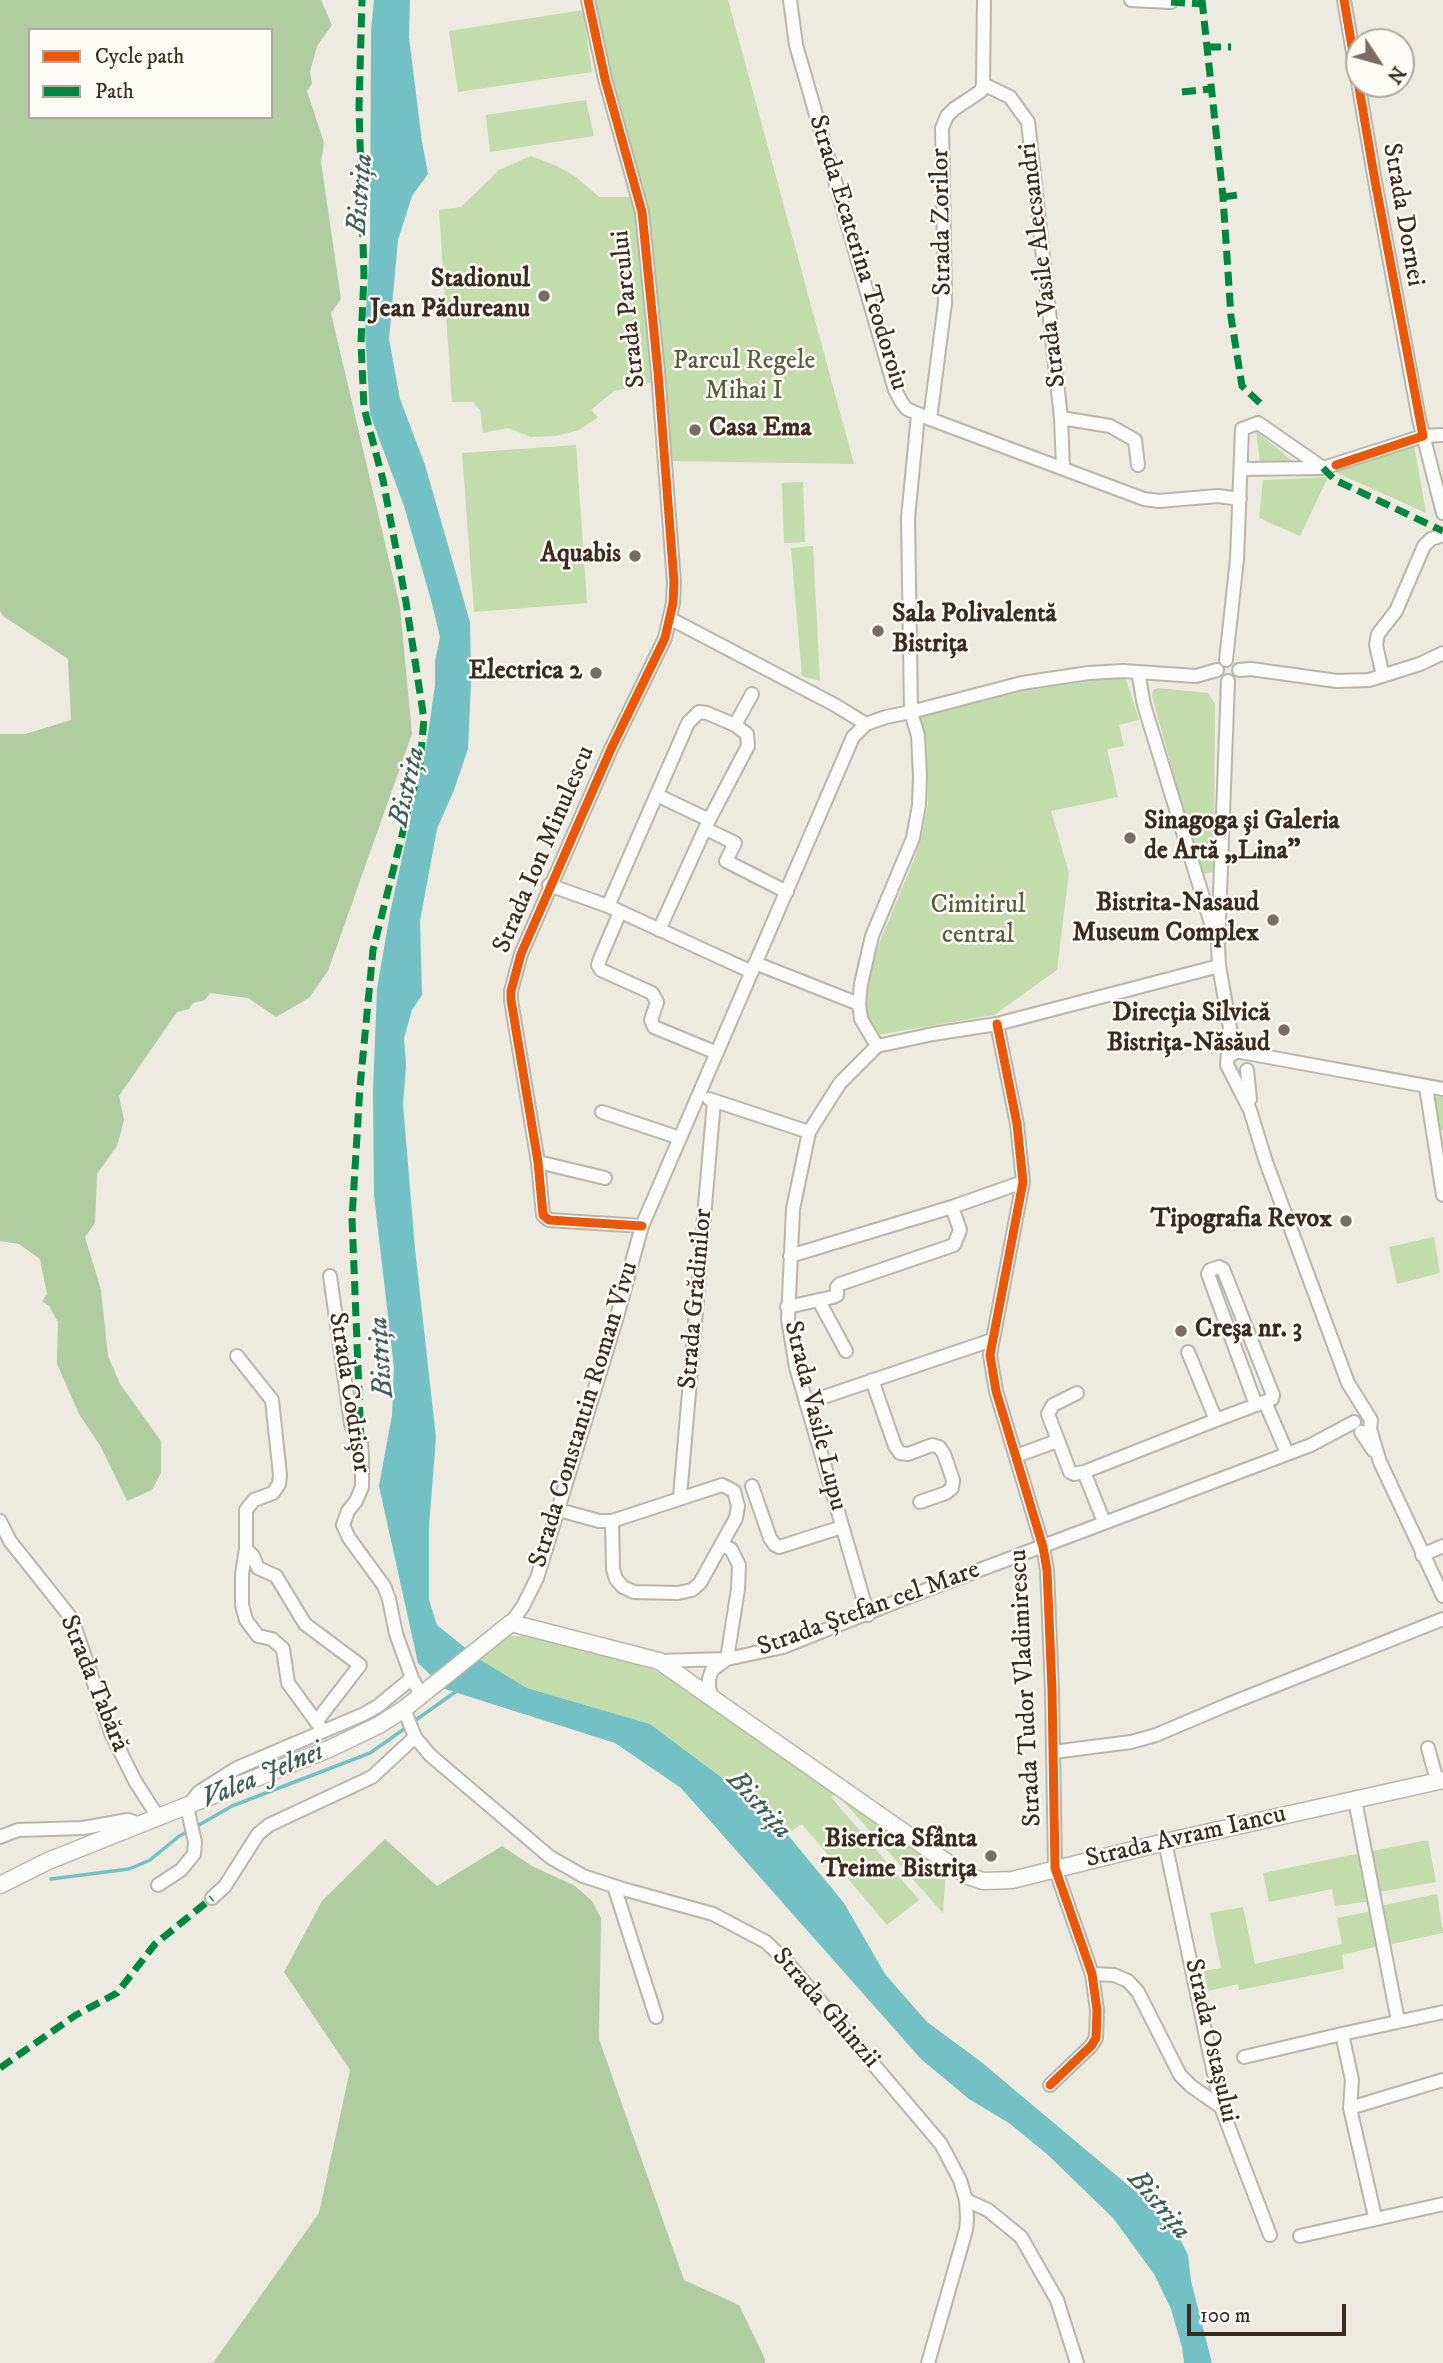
<!DOCTYPE html>
<html>
<head>
<meta charset="utf-8">
<style>
	body { margin:0 }
	#map { position:relative; width:1443px; height:2363px; overflow:hidden; background:#edeadf; font-family:"IM FELL DW Pica",serif }
	canvas { display:block }
	.legend { position:absolute; left:28px; top:28px; width:245px; height:91px; box-sizing:border-box; background:#fdfcf7; border:2px solid #afa8a0; margin:0; padding:9px 12px; list-style:none; font-size:21px; color:#3b2a1e }
	.legend li { display:flex; align-items:center; gap:14px; height:35px }
	.legend b { width:35px; border:2px solid #afa8a0 }
	.north { position:absolute; left:1345px; top:28px; width:70px; height:70px; box-sizing:border-box; background:#fdfcf7; border:2px solid #afa8a0; border-radius:50%; rotate:126deg; font-size:19px; font-weight:700; line-height:28px; text-align:center; color:#3b2a1e }
	.north::after { content:''; display:block; margin:auto; width:24px; height:32px; background:#796d62; clip-path:polygon(50% 0,100% 100%,50% 72%,0 100%) }
	.scale { position:absolute; left:1187px; top:2304px; width:159px; height:32px; box-sizing:border-box; border:4px solid #3b2a1e; border-top:0; padding-left:9px; font-size:21px; line-height:24px; white-space:nowrap; color:#3b2a1e; -webkit-text-stroke:5px #fdfcf7; paint-order:stroke }
</style>
</head>
<body>
<div id="map">
<canvas width="1443" height="2363"></canvas>
<ul class="legend">
<li><b style="height:9px;background:#e8590c"></b>Cycle path</li>
<li><b style="height:9px;background:#00873e"></b>Path</li>
</ul>
<div class="north">N</div>
<div class="scale">100 m</div>
</div>
<script>
const ctx = document.querySelector('canvas').getContext('2d');
ctx.lineJoin = 'round';
function fill(path, color) { ctx.fillStyle = color; ctx.fill(path, 'evenodd'); }
const poly = rows => new Path2D(rows.map(r => 'M' + r).join(''));
function stroke(path, color, width, dash) { ctx.strokeStyle = color; ctx.lineWidth = width; ctx.lineCap = dash ? 'butt' : 'round'; ctx.setLineDash(dash || []); ctx.stroke(path); }
function label(font, color, halo, rows, align = 'center') {
  ctx.font = font + ' "IM FELL DW Pica",serif'; ctx.lineWidth = 5; ctx.setLineDash([]); ctx.textBaseline = 'middle'; ctx.strokeStyle = halo; ctx.fillStyle = color; for (const [text, x, y, turn = 0] of rows) {
    ctx.save(); ctx.translate(x, y); ctx.rotate((+turn || 0) * Math.PI / 180); ctx.textAlign = isNaN(turn) ? turn : align; if (halo) ctx.strokeText(text, 0, 0); ctx.fillText(text, 0, 0); ctx.restore();
  }
}
fill(poly([
	[589,0,728,0,854,464,670,461,642,212],
	[583,10,592,72,458,92,449,31],
	[586,100,594,136,490,152,486,115],
	[531,156,557,166,576,177,599,197,633,197,653,382,614,391,591,410,598,417,579,430,556,436,531,437,508,428,483,433,480,410,473,402,452,402,439,210,461,207,499,170],
	[1256,431,1295,463,1260,461],
	[576,445,587,603,474,612,462,453],
	[1414,445,1426,513,1333,471,1382,455],
	[1328,477,1300,536,1259,518,1263,480],
	[803,482,805,542,784,543,782,483],
	[813,546,820,681,802,676,791,548],
	[1125,676,1139,720,1119,725,1124,746,1107,749,1118,797,1051,811,1069,873,1057,970,994,1015,877,1035,867,1017,864,1003,870,965,913,862,921,839,928,804,926,737,920,717,1024,691],
	[1158,688,1208,693,1215,704,1214,872,1201,874,1152,696,1153,690],
	[1434,1096,1443,1097,1443,1130,1437,1131],
	[1434,1237,1440,1273,1397,1284,1389,1247],
	[507,1636,527,1636,644,1665,671,1679,946,1867,943,1913,836,1793,831,1797,919,1900,887,1925,802,1824,787,1834,745,1795,650,1724,527,1688,479,1659],
	[1428,1840,1436,1882,1379,1892,1372,1851],
	[1361,1853,1371,1901,1335,1906,1332,1889,1269,1902,1263,1873],
	[1437,1894,1443,1933,1388,1945,1380,1906],
	[1243,1907,1255,1964,1342,1944,1337,1918,1372,1911,1379,1946,1342,1955,1344,1969,1239,1990,1238,1984,1208,1991,1204,1971,1221,1968,1210,1913]
]), '#c2dcab');
fill(poly([
	[0,0,321,0,332,25,317,46,310,72,312,84,307,91,324,143,321,162,341,299,331,313,400,607,412,734,328,971,309,998,276,1017,248,998,210,993,205,1000,193,1003,189,1009,177,1012,119,1096,124,1120,117,1146,97,1174,95,1223,85,1237,101,1290,108,1356,120,1384,161,1441,161,1473,152,1490,127,1501,101,1447,79,1414,57,1364,58,1322,49,1306,42,1301,47,1294,40,1259,19,1244,0,1241,0,734,25,734,71,720,68,659,3,616,0,611],
	[30,30,271,30,271,117,30,117],
	[385,1839,437,1886,502,1846,532,1866,575,1886,592,1901,601,1918,599,2039,684,2280,739,2305,765,2359,765,2363,213,2363,319,2213,350,2070,284,1972,322,1901]
]), '#b0cca1');
fill(poly([
	[374,0,410,0,409,37,422,142,428,174,412,196,398,240,389,339,400,399,425,465,470,622,471,682,468,749,454,790,437,829,420,921,422,995,412,1010,404,1038,406,1066,403,1104,415,1249,436,1438,429,1526,429,1600,437,1625,479,1659,527,1688,650,1724,745,1795,787,1834,844,1903,885,1974,927,2022,980,2061,1154,2207,1176,2231,1188,2255,1191,2281,1212,2363,1184,2363,1182,2347,1171,2309,1154,2274,1113,2218,1048,2155,1009,2123,969,2099,921,2059,681,1788,615,1743,445,1689,418,1663,379,1486,392,1415,394,1368,374,1195,373,1090,377,989,390,913,426,748,435,685,435,661,440,637,431,600,404,506,370,414,365,332,370,240,371,31]
]), '#73c1c5');
stroke(poly([
	[413,1722,458,1690],
	[51,1879,129,1869,150,1860,178,1837,232,1806,370,1753,407,1727]
]), '#73c1c5', 3.5);
const minor = poly([
	[588,0,605,79,642,212,658,372,674,582,673,603,665,638,611,749,521,954,511,991,511,1000,538,1162,543,1215,549,1220,642,1226],
	[790,0,796,45,895,390,902,403,907,409,930,419,1144,499,1159,501,1218,496,1240,499],
	[1131,0,1171,2],
	[1344,0,1375,181,1419,419,1443,513],
	[983,84,1010,97,1028,122,1061,418,1063,468],
	[1061,418,1110,426,1135,440,1138,465],
	[930,419,945,303,942,128,947,116,954,109,981,91,983,84,984,0],
	[1242,469,1323,468,1423,436,1443,435],
	[671,619,835,705,866,724],
	[1226,660,1237,559,1242,429,1258,423,1323,468],
	[1239,670,1251,669,1337,681,1369,680,1420,664,1443,653],
	[1138,672,1144,705,1214,933],
	[1383,676,1376,645,1378,634,1396,611,1424,546,1431,539,1443,535],
	[1228,681,1218,945,1219,966,1230,1028,1227,1065,1250,1110,1266,1162,1348,1383,1371,1420,1370,1429,1380,1462,1443,1596],
	[657,795,709,820],
	[706,829,735,843,726,861,787,892],
	[549,885,608,906,752,972],
	[608,906,688,723,699,712,707,713,735,725,752,694],
	[620,912,600,959,598,965,601,970,652,993,657,1002,651,1020,654,1027,717,1053],
	[659,930,709,820,748,746,747,734,735,725],
	[755,963,859,1004],
	[997,1024,1017,1124,1023,1182,990,1355,996,1391,1043,1547,1047,1570,1052,1690,1055,1868,1092,1974,1097,2010,1096,2038,1091,2046,1050,2085],
	[877,1046,861,1019,859,1004,861,984,872,936,913,838,919,805,920,776,918,736,911,712,908,518,918,415],
	[1230,1056,1235,1052,1241,1052,1443,1089],
	[1247,1070,1250,1099],
	[1426,1087,1443,1195],
	[709,1099,809,1132],
	[602,1112,680,1138],
	[538,1162,605,1178],
	[790,1256,952,1207,1023,1182],
	[330,1276,351,1424,355,1435,361,1442,362,1458,362,1487,356,1501,348,1511,343,1525,349,1538,384,1586,389,1599,396,1634,412,1678,421,1695],
	[819,1301,846,1351],
	[787,1307,833,1297,837,1295,837,1287,840,1284,954,1245,960,1230,952,1207],
	[1188,1352,1216,1420],
	[237,1356,272,1400,280,1475,279,1484,273,1493,254,1500,246,1510,246,1549,242,1574,242,1605,246,1620,258,1636,272,1639,283,1649,288,1683,323,1731],
	[872,1380,895,1446,900,1453,908,1454,932,1445,939,1447,944,1454,953,1480,952,1488,946,1493,920,1502],
	[1077,1393,1053,1405,1048,1414,1070,1472,1074,1474,1084,1472,1216,1420,1272,1399,1273,1395,1223,1269,1219,1267,1210,1270,1208,1274,1256,1405],
	[1265,1402,1287,1453],
	[806,1403,992,1340],
	[1361,1432,1373,1450],
	[1016,1456,1057,1441],
	[1084,1472,1104,1522],
	[752,1486,770,1538,775,1545,779,1547,842,1527],
	[680,1497,714,1101],
	[559,1510,599,1521,612,1521,722,1485,734,1491,738,1506,736,1518,700,1583,692,1590,678,1593,634,1592,623,1587,616,1579,613,1569,612,1521],
	[0,1521,10,1541,72,1619,111,1733,135,1781,158,1817],
	[246,1549,253,1556,258,1568,276,1576,305,1624,360,1665,316,1722],
	[1422,1555,1443,1546],
	[868,1615,796,1367,788,1319,793,1209,809,1132,840,1083,877,1046,933,1034,997,1024,1219,966],
	[511,1623,523,1606,537,1578,616,1320,642,1226,853,737,866,724,886,717,911,712,1022,683,1089,673,1123,671,1196,676,1217,670],
	[659,1661,727,1659,783,1647,913,1595,1311,1445,1354,1422],
	[713,1698,709,1689,709,1679,712,1670,727,1659,738,1589,739,1565,731,1549,721,1545],
	[404,1709,415,1737,430,1755,550,1857,583,1876,623,1889,713,1914,766,1942,786,1961,941,2144,960,2180,966,2200,967,2219,966,2230,928,2363],
	[1428,1748,1437,1781],
	[1053,1752,1131,1742,1156,1735,1229,1704,1443,1619],
	[1355,1800,1398,2021],
	[0,1837,18,1830,83,1828,128,1820,140,1824],
	[1165,1842,1221,2107,1270,2235],
	[158,1885,181,1870,194,1854,195,1842,187,1807,199,1792,237,1768,364,1714,378,1706,412,1678],
	[614,1886,656,2017],
	[212,1898,225,1886,258,1834,269,1825,372,1777,415,1737],
	[1092,1974,1114,1975,1128,1981,1138,1992,1180,2075,1191,2086,1221,2107],
	[1244,2057,1342,2034],
	[1350,2108,1443,2080],
	[966,2200,988,2210,1021,2237,1057,2300,1077,2363],
	[1375,2217,1350,2108,1352,2080,1342,2034,1443,2012],
	[1300,2236,1443,2204]
]);
const major = poly([
	[0,1885,48,1861,329,1749,379,1725,404,1709,511,1623,659,1661,948,1863,968,1876,983,1881,1012,1880,1165,1842,1443,1780]
]);
stroke(minor, '#b9b5ae', 16);
stroke(major, '#b9b5ae', 19);
stroke(minor, '#fcfcfa', 12);
stroke(major, '#fcfcfa', 16);
stroke(poly([
	[1202,0,1223,197,1231,317,1242,386,1263,406],
	[1171,2,1202,4],
	[1207,47,1231,47],
	[1182,92,1211,89],
	[1223,197,1238,195],
	[1323,468,1335,480,1443,531],
	[361,1442,352,1218,360,1087,373,950,420,764,424,719,406,602,383,480,364,408,361,343,364,275,359,107,362,0],
	[0,2068,76,2015,117,1993,155,1944,212,1898]
]), '#00873e', 7, [14, 7]);
stroke(poly([
	[588,0,605,79,642,212,658,372,674,582,673,603,665,638,611,749,521,954,511,991,511,1000,538,1162,543,1215,549,1220,642,1226],
	[1336,465,1423,436,1375,181,1344,0],
	[997,1024,1017,1124,1023,1182,990,1355,996,1391,1043,1547,1047,1570,1052,1690,1055,1868,1092,1974,1097,2010,1096,2038,1091,2046,1050,2085]
]), '#e8590c', 9);
for (const [x, y, r, color] of [
	[544,296,7,"#796d62"],
	[695,430,7,"#796d62"],
	[635,556,7,"#796d62"],
	[878,631,7,"#796d62"],
	[596,673,7,"#796d62"],
	[1130,838,7,"#796d62"],
	[1273,920,7,"#796d62"],
	[1284,1030,7,"#796d62"],
	[1346,1221,7,"#796d62"],
	[1181,1331,7,"#796d62"],
	[991,1856,7,"#796d62"]
]) { const dot = new Path2D(); dot.arc(x, y, r, 0, 2 * Math.PI); ctx.fillStyle = color; ctx.fill(dot); stroke(dot, '#fdfcf7', 2.5); }
label('26px', '#3b2a1e', '#fdfcf7', [
	["Strada Dornei",1402,215,80],
	["Strada Zorilor",943,222,-91],
	["Strada Ecaterina Teodoroiu",857,253,73],
	["Strada Vasile Alecsandri",1044,265,-97],
	["Strada Parcului",630,309,-96],
	["Strada Ion Minulescu",545,850,-67],
	["Strada Grădinilor",697,1299,-85],
	["Strada Codrișor",348,1393,81],
	["Strada Constantin Roman Vivu",585,1415,-73],
	["Strada Vasile Lupu",814,1416,76],
	["Strada Ștefan cel Mare",869,1610,-20],
	["Strada Tabără",93,1684,68],
	["Strada Tudor Vladimirescu",1027,1688,-93],
	["Strada Avram Iancu",1186,1838,-13],
	["Strada Ghinzii",825,2009,49],
	["Strada Ostașului",1210,2041,77]
]);
label('bold 26px', '#3b2a1e', '#fdfcf7', [
	["Stadionul",530,281],
	["Jean Pădureanu",530,311],
	["Casa Ema",709,430,"left"],
	["Aquabis",621,556],
	["Sala Polivalentă",892,616,"left"],
	["Bistrița",892,646,"left"],
	["Electrica 2",582,673],
	["Sinagoga și Galeria",1144,823,"left"],
	["de Artă „Lina”",1144,853,"left"],
	["Bistrita-Nasaud",1259,905],
	["Museum Complex",1259,935],
	["Direcția Silvică",1270,1015],
	["Bistrița-Năsăud",1270,1045],
	["Tipografia Revox",1332,1221],
	["Creșa nr. 3",1195,1331,"left"],
	["Biserica Sfânta",977,1841],
	["Treime Bistrița",977,1871]
], 'right');
label('26px', '#595c3c', '#fdfcf7', [
	["Parcul Regele",744,363],
	["Mihai I",744,393],
	["Cimitirul",978,907],
	["central",978,937]
]);
label('italic 28px', '#3d5f5c', '#fdfcf7', [
	["Bistrița",362,194,-85],
	["Bistrița",409,787,-77],
	["Bistrița",383,1357,-94],
	["Valea Jelnei",263,1777,-23],
	["Bistrița",758,1806,48],
	["Bistrița",1158,2206,50]
]);
</script>
</body>
</html>
